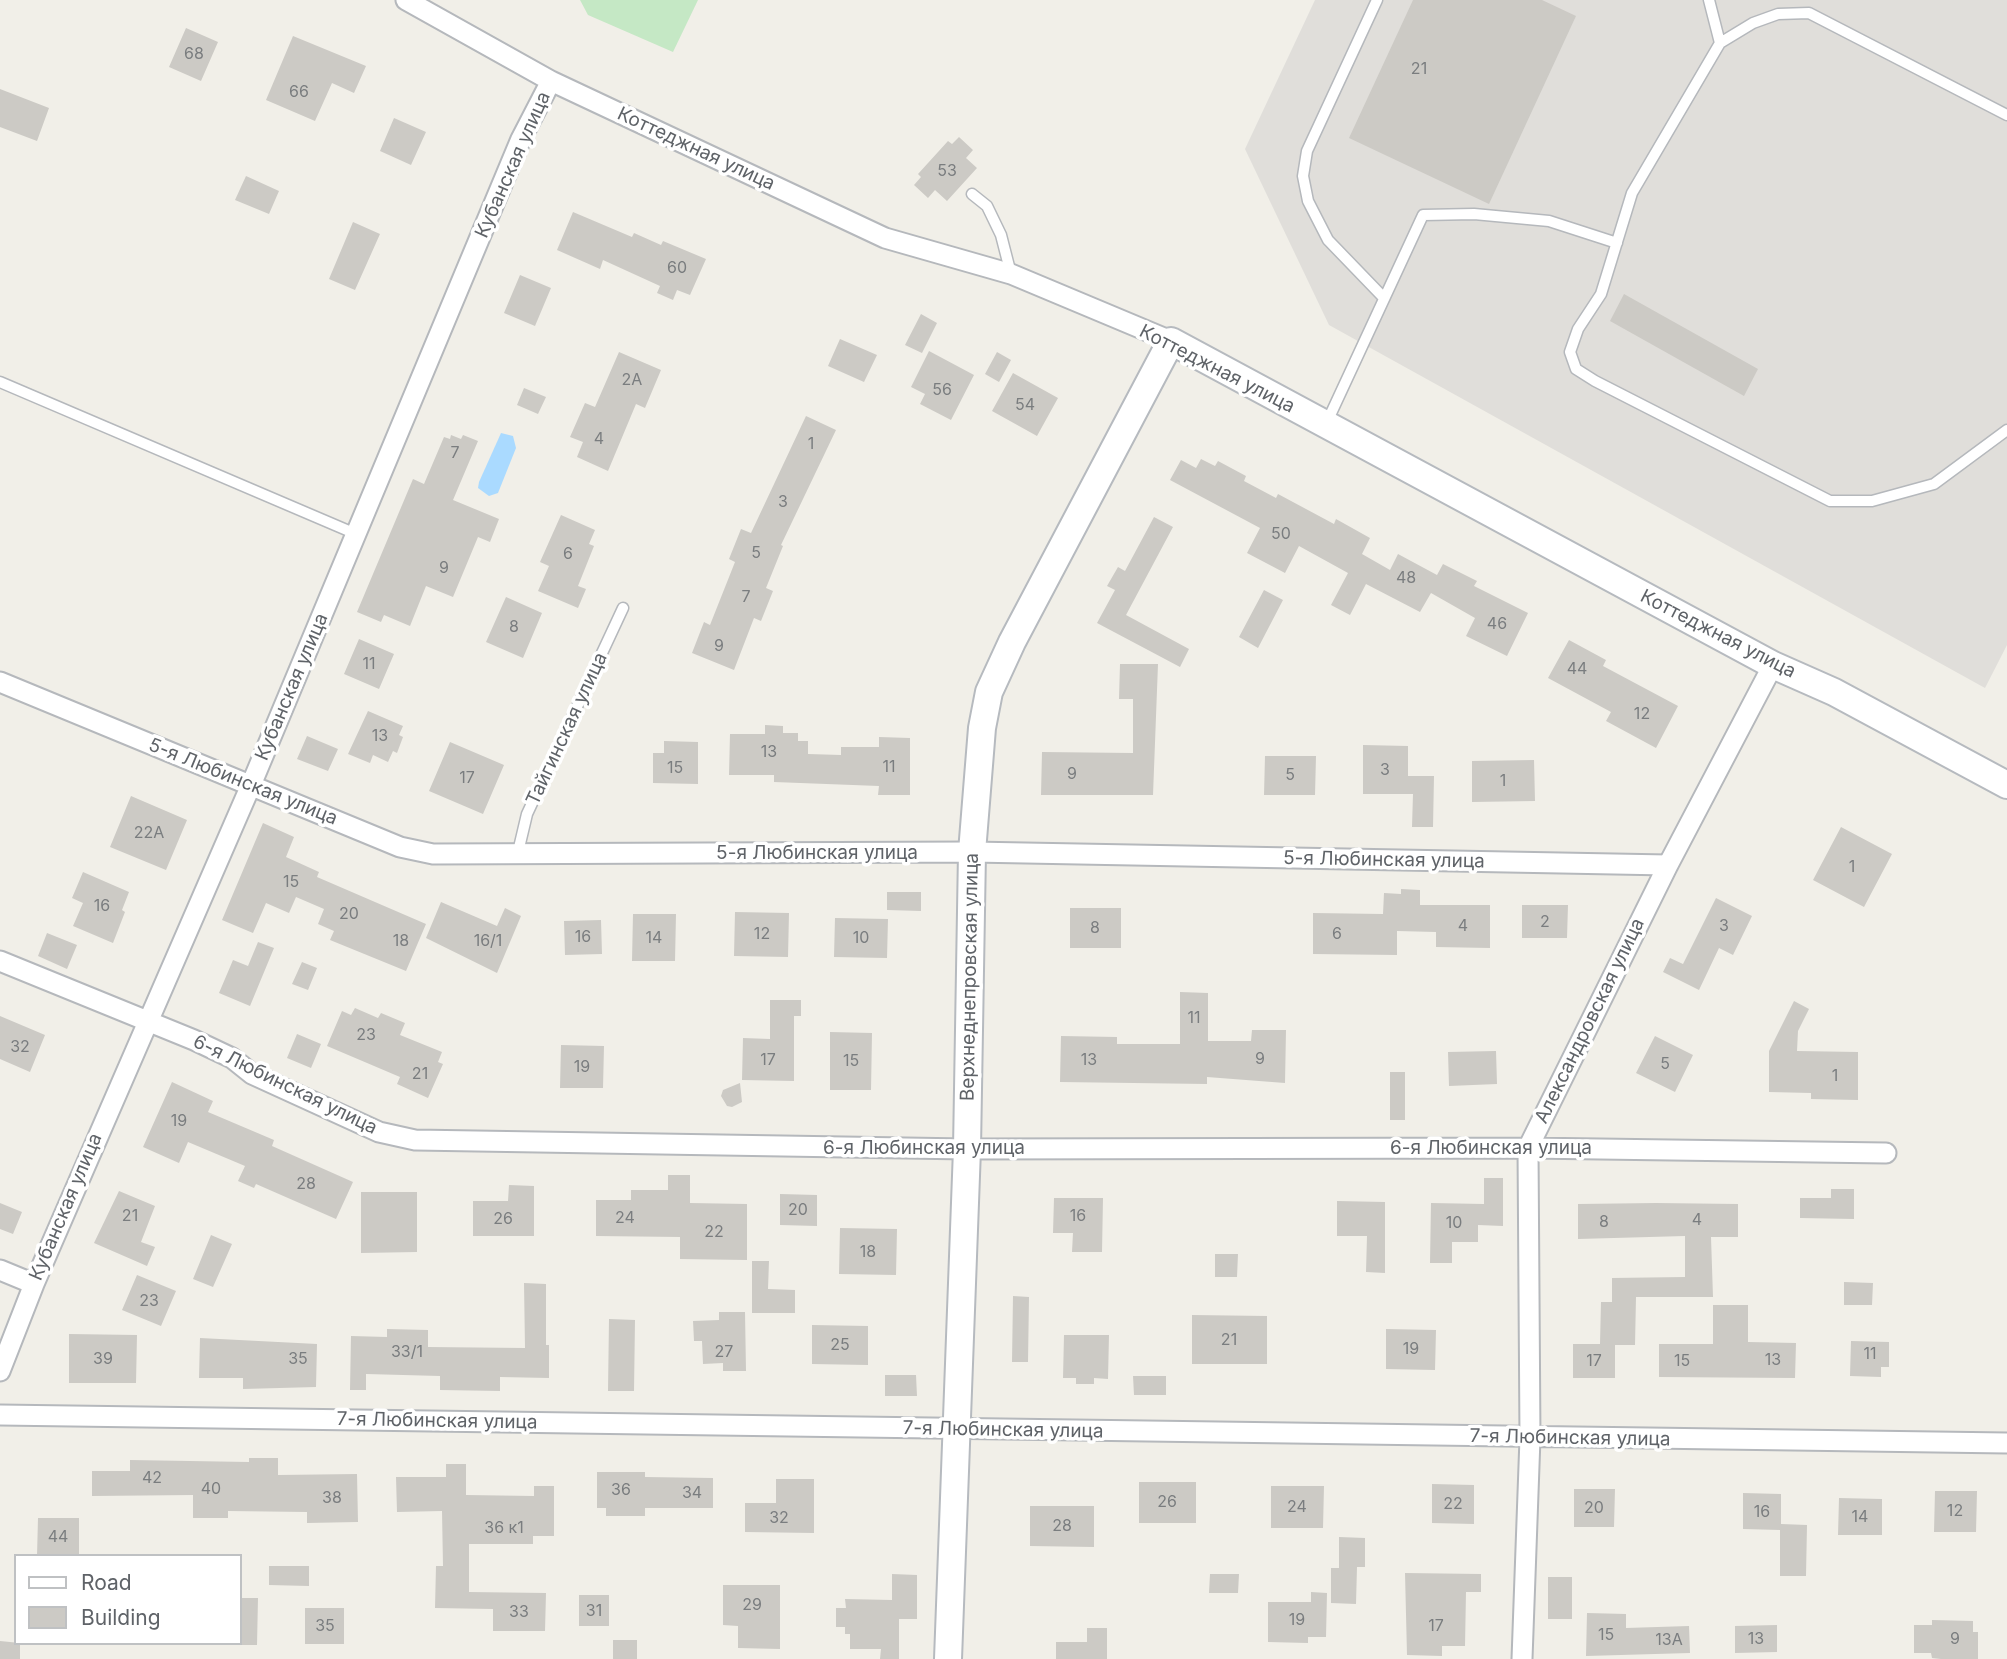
<!DOCTYPE html>
<html>
<head>
<meta charset="utf-8">
<style>
	body { margin:0 }
	#map { position:relative; width:2007px; height:1659px; overflow:hidden; background:#f1efe8; font-family:Inter,sans-serif }
	canvas { display:block }
	.legend { position:absolute; left:14px; top:1554px; width:228px; height:91px; box-sizing:border-box; background:#fff; border:2px solid #bfc1c3; margin:0; padding:9px 12px; list-style:none; font-size:21px; color:#5f6368 }
	.legend li { display:flex; align-items:center; gap:14px; height:35px }
	.legend b { width:35px; border:2px solid #bfc1c3 }
</style>
</head>
<body>
<div id="map">
<canvas width="2007" height="1659"></canvas>
<ul class="legend">
<li><b style="height:9px;background:#fff"></b>Road</li>
<li><b style="height:19px;background:#cccac5"></b>Building</li>
</ul>
</div>
<script>
const ctx = document.querySelector('canvas').getContext('2d');
ctx.lineJoin = 'round';
function fill(path, color) { ctx.fillStyle = color; ctx.fill(path, 'evenodd'); }
const poly = rows => new Path2D(rows.map(r => 'M' + r).join(''));
function stroke(path, color, width, dash) { ctx.strokeStyle = color; ctx.lineWidth = width; ctx.lineCap = dash ? 'butt' : 'round'; ctx.setLineDash(dash || []); ctx.stroke(path); }
function label(font, color, halo, rows, align = 'center') {
  ctx.font = font + ' Inter,sans-serif'; ctx.lineWidth = 7; ctx.setLineDash([]); ctx.textBaseline = 'middle'; ctx.strokeStyle = halo; ctx.fillStyle = color; for (const [text, x, y, turn = 0] of rows) {
    ctx.save(); ctx.translate(x, y); ctx.rotate((+turn || 0) * Math.PI / 180); ctx.textAlign = isNaN(turn) ? turn : align; if (halo) ctx.strokeText(text, 0, 0); ctx.fillText(text, 0, 0); ctx.restore();
  }
}
fill(poly([
	[1315,0,2007,0,2007,645,1985,688,1329,325,1245,149]
]), '#e0deda');
fill(poly([
	[580,0,698,0,673,52,588,15]
]), '#c5e8c5');
fill(poly([
	[501,433,513,436,516,448,498,493,489,496,478,488,479,482]
]), '#aadaff');
fill(poly([
	[1413,0,1542,0,1576,16,1489,204,1349,138],
	[186,28,218,42,201,81,169,67],
	[293,36,366,66,354,93,332,83,315,121,266,100],
	[0,89,49,108,37,141,0,127],
	[394,118,426,132,411,165,380,151],
	[959,137,973,150,966,158,977,168,947,201,935,190,928,198,914,185,921,177,918,174,948,141,952,144],
	[246,176,279,191,269,214,235,200],
	[573,212,632,237,634,233,661,245,663,241,706,259,690,295,677,290,673,300,657,293,660,286,603,260,600,269,557,250],
	[353,222,380,234,355,290,329,279],
	[520,275,551,288,535,326,504,313],
	[1624,294,1758,369,1744,396,1610,321],
	[921,314,937,323,922,353,905,345],
	[840,339,877,355,864,382,828,366],
	[929,351,974,375,951,420,920,404,925,394,911,387],
	[619,352,661,370,645,408,636,404,608,471,577,457,583,442,570,437,585,403,595,407],
	[997,352,1011,360,999,382,985,374],
	[1013,373,1058,398,1037,436,992,411],
	[524,388,546,397,538,414,517,405],
	[806,416,836,430,781,545,783,546,766,588,773,591,761,621,754,618,734,670,692,653,704,622,710,625,735,562,729,559,741,529,751,533],
	[451,435,461,439,463,435,478,441,453,500,499,519,490,542,478,537,453,597,426,586,410,626,384,615,381,622,357,612,413,479,424,484,444,437,450,439],
	[1201,459,1215,466,1218,461,1246,476,1244,481,1276,498,1278,494,1334,524,1336,519,1370,538,1362,554,1390,570,1398,554,1437,575,1443,564,1477,581,1474,586,1528,613,1507,656,1466,636,1475,618,1431,593,1420,612,1366,584,1350,615,1331,605,1348,573,1299,546,1285,573,1247,553,1260,528,1170,480,1181,460,1196,468],
	[561,515,595,530,589,544,594,546,578,586,586,589,578,608,538,591,549,566,540,562],
	[1154,517,1173,527,1126,615,1189,649,1180,667,1097,623,1115,590,1107,586,1118,567,1125,571],
	[1264,590,1283,600,1258,648,1239,637],
	[506,597,542,613,523,658,486,642],
	[359,639,394,654,379,689,344,674],
	[1569,640,1606,660,1603,666,1678,706,1656,748,1606,721,1611,712,1548,678],
	[1120,664,1158,664,1153,795,1041,795,1042,752,1133,753,1133,699,1119,699],
	[368,711,403,726,399,735,403,737,397,753,393,751,388,762,373,755,370,763,348,754],
	[765,725,783,726,783,733,798,733,798,741,808,741,808,754,841,755,841,747,879,747,879,737,910,738,910,795,878,795,879,786,774,782,774,775,729,775,730,734,765,734],
	[307,736,338,749,328,771,297,759],
	[664,741,698,742,698,784,653,783,653,753,664,753],
	[450,742,504,765,483,814,429,791],
	[1363,745,1408,746,1408,776,1434,776,1433,827,1412,827,1413,794,1363,794],
	[1265,756,1316,756,1315,795,1264,795],
	[1534,760,1535,801,1472,802,1472,761],
	[131,796,187,820,166,870,110,847],
	[263,823,294,837,286,857,319,872,317,877,426,924,406,971,330,940,334,931,318,924,324,909,296,897,289,913,266,903,253,933,222,920],
	[1841,827,1892,854,1864,907,1813,880],
	[83,872,129,892,122,910,125,912,113,943,73,926,83,903,72,898],
	[1401,889,1420,890,1420,905,1490,905,1490,948,1436,947,1436,932,1397,931,1397,955,1313,954,1313,913,1383,914,1384,893,1401,894],
	[887,892,921,892,921,911,887,910],
	[1716,898,1752,916,1733,955,1719,948,1699,990,1663,972,1670,958,1683,964],
	[441,902,497,926,505,908,521,916,497,973,426,938],
	[1522,905,1568,905,1567,938,1522,938],
	[1070,908,1121,908,1121,948,1070,948],
	[735,912,789,913,788,957,734,956],
	[633,914,676,914,675,961,632,961],
	[835,918,888,919,887,958,834,957],
	[601,920,602,954,565,955,564,921],
	[47,933,77,945,67,969,38,956],
	[258,942,274,948,250,1006,219,993,233,960,248,966],
	[302,962,317,968,308,990,292,984],
	[1180,992,1208,993,1208,1041,1251,1041,1252,1030,1286,1030,1285,1083,1207,1077,1207,1084,1060,1082,1061,1036,1117,1037,1117,1044,1180,1044],
	[770,1000,801,1000,801,1016,794,1016,794,1081,742,1080,743,1038,770,1039],
	[1794,1001,1809,1009,1798,1031,1797,1051,1858,1052,1858,1100,1811,1099,1811,1093,1769,1092,1769,1051],
	[355,1008,378,1018,381,1013,405,1023,400,1035,442,1052,438,1062,443,1064,428,1098,397,1084,400,1077,327,1046,342,1011,351,1015],
	[0,1016,45,1035,30,1072,0,1059],
	[830,1032,872,1033,871,1090,830,1090],
	[297,1034,321,1044,311,1068,287,1058],
	[1655,1036,1693,1055,1675,1092,1636,1073],
	[561,1045,604,1046,603,1088,560,1088],
	[1496,1051,1497,1084,1449,1086,1448,1052],
	[1390,1072,1405,1072,1405,1120,1390,1120],
	[172,1082,213,1101,208,1112,274,1140,272,1146,353,1182,336,1219,256,1184,254,1188,238,1181,245,1166,188,1142,179,1163,143,1147],
	[740,1083,742,1102,732,1107,727,1106,721,1096,723,1090],
	[668,1175,690,1175,690,1203,747,1204,747,1260,680,1259,680,1237,596,1236,596,1200,631,1200,631,1190,668,1190],
	[1484,1178,1503,1178,1503,1226,1478,1225,1478,1242,1452,1242,1452,1263,1430,1263,1431,1203,1484,1204],
	[509,1185,534,1186,534,1236,473,1236,473,1201,508,1201],
	[1831,1189,1854,1189,1854,1219,1800,1218,1800,1198,1831,1198],
	[119,1191,155,1206,141,1242,155,1247,147,1266,94,1243],
	[361,1192,417,1192,417,1252,361,1253],
	[780,1194,817,1195,817,1226,780,1225],
	[1054,1198,1103,1198,1102,1252,1072,1252,1073,1233,1053,1233],
	[1337,1201,1385,1202,1385,1273,1366,1272,1367,1236,1337,1236],
	[0,1203,22,1212,13,1234,0,1229],
	[1656,1203,1738,1204,1738,1237,1711,1237,1713,1297,1636,1297,1635,1345,1615,1345,1615,1378,1573,1378,1573,1344,1600,1344,1601,1302,1612,1302,1612,1278,1685,1277,1685,1236,1578,1239,1578,1204],
	[840,1228,897,1229,896,1275,839,1274],
	[211,1235,232,1244,213,1287,193,1279],
	[1215,1254,1238,1254,1237,1277,1215,1277],
	[752,1261,769,1261,768,1289,795,1290,795,1313,752,1313],
	[137,1275,176,1291,161,1326,122,1310],
	[1844,1282,1873,1283,1872,1305,1844,1305],
	[524,1283,546,1284,546,1345,549,1345,549,1378,500,1377,500,1391,440,1390,440,1376,366,1374,366,1390,350,1390,351,1336,387,1337,387,1329,428,1330,428,1347,525,1348],
	[1013,1296,1029,1297,1028,1362,1012,1362],
	[1713,1305,1748,1305,1748,1342,1796,1343,1795,1378,1659,1377,1659,1344,1713,1344],
	[719,1312,745,1312,746,1371,723,1371,723,1363,703,1364,702,1341,694,1341,693,1321,719,1320],
	[1192,1315,1267,1316,1267,1364,1192,1364],
	[609,1319,635,1320,634,1391,608,1391],
	[812,1325,868,1326,868,1365,812,1364],
	[1386,1329,1436,1330,1435,1370,1386,1369],
	[69,1334,137,1335,136,1383,69,1383],
	[1064,1335,1109,1335,1108,1379,1094,1378,1094,1384,1076,1384,1076,1378,1063,1378],
	[200,1338,317,1344,316,1387,243,1389,243,1378,199,1378],
	[1851,1341,1889,1342,1889,1367,1881,1367,1881,1377,1850,1376],
	[885,1375,916,1375,917,1396,885,1396],
	[1133,1376,1166,1376,1166,1395,1134,1395],
	[249,1458,278,1458,278,1475,357,1474,358,1522,307,1523,307,1512,228,1511,228,1518,193,1518,193,1495,92,1496,92,1471,130,1471,130,1460,249,1462],
	[446,1464,466,1464,466,1495,534,1496,534,1486,554,1486,554,1536,533,1536,533,1544,469,1544,469,1592,546,1593,545,1631,493,1631,493,1609,435,1608,436,1566,443,1566,442,1511,397,1512,396,1477,446,1477],
	[597,1472,645,1472,645,1477,713,1478,713,1508,645,1508,645,1516,606,1516,606,1508,597,1508],
	[776,1479,814,1479,814,1533,745,1532,745,1503,776,1503],
	[1139,1482,1196,1482,1196,1523,1139,1523],
	[1432,1484,1474,1485,1474,1524,1432,1523],
	[1271,1486,1324,1486,1323,1528,1271,1528],
	[1574,1489,1615,1489,1614,1527,1574,1527],
	[1935,1491,1977,1491,1976,1532,1934,1532],
	[1743,1493,1781,1494,1781,1524,1807,1525,1806,1576,1780,1576,1780,1530,1743,1529],
	[1839,1498,1882,1499,1882,1535,1838,1535],
	[1030,1506,1094,1506,1094,1547,1030,1546],
	[38,1518,79,1518,79,1556,37,1556],
	[1339,1537,1365,1538,1365,1567,1357,1567,1356,1604,1331,1603,1331,1568,1339,1568],
	[269,1566,309,1566,309,1586,269,1585],
	[1405,1573,1481,1574,1481,1592,1466,1592,1465,1646,1442,1646,1442,1656,1407,1655],
	[892,1574,917,1575,917,1619,899,1619,899,1659,880,1659,881,1649,850,1649,850,1634,845,1634,845,1627,836,1627,836,1608,846,1608,845,1599,892,1600],
	[1210,1574,1239,1574,1238,1593,1209,1593],
	[1548,1577,1572,1577,1572,1619,1548,1619],
	[723,1585,780,1585,780,1649,738,1648,738,1626,723,1625],
	[1311,1592,1327,1593,1326,1637,1308,1637,1308,1643,1268,1642,1268,1602,1311,1602],
	[579,1595,609,1595,609,1626,579,1626],
	[240,1598,258,1598,257,1645,240,1645],
	[305,1608,344,1608,344,1644,305,1644],
	[1587,1613,1626,1614,1626,1628,1689,1626,1690,1653,1586,1656],
	[1932,1620,1973,1621,1973,1632,1978,1632,1978,1659,1941,1659,1932,1658,1931,1653,1914,1653,1914,1625,1932,1625],
	[1777,1625,1777,1652,1735,1653,1735,1626],
	[1087,1628,1107,1628,1107,1659,1056,1659,1056,1642,1087,1642],
	[613,1640,637,1640,637,1659,613,1659],
	[0,1641,20,1643,20,1659,0,1659]
]), '#cccac5');
const lane = poly([
	[1377,0,1307,151,1303,176,1308,201,1328,240,1384,298],
	[1709,0,1720,43],
	[2007,115,1809,13,1778,14,1753,23,1720,43,1632,193,1601,294,1578,329,1570,352,1576,369,1595,381,1830,501,1872,501,1934,484,2007,430],
	[972,194,987,206,1001,235,1011,274],
	[0,382,356,534],
	[1327,422,1423,215,1474,214,1549,221,1617,243],
	[518,852,527,814,623,608]
]);
const street = poly([
	[406,0,551,81,885,238,1011,274,1171,341],
	[0,682,400,847,433,854,972,852,1668,865],
	[0,961,194,1040,232,1058,252,1074,379,1132,415,1140,967,1149,1528,1148,1886,1153],
	[0,1270,34,1284],
	[0,1371,34,1284,251,785,521,139,551,81],
	[0,1415,2007,1443],
	[1522,1659,1530,1438,1528,1148,1668,865,1773,665]
]);
const secondary = poly([
	[948,1659,967,1149,972,852,982,728,989,692,1012,642,1171,341,1773,665,1834,692,2007,785]
]);
stroke(lane, '#b5b8bc', 13);
stroke(street, '#b5b8bc', 23);
stroke(secondary, '#b6babf', 30);
stroke(lane, '#fff', 10);
stroke(street, '#fff', 19);
stroke(secondary, '#fff', 26);
label('16px', '#7a7d7f', null, [
	["68",194,54],
	["21",1419,69],
	["66",299,92],
	["53",947,171],
	["60",677,268],
	["2А",632,380],
	["56",942,390],
	["54",1025,405],
	["4",599,439],
	["1",811,444],
	["7",455,453],
	["3",783,502],
	["50",1281,534],
	["5",756,553],
	["6",568,554],
	["9",444,568],
	["48",1406,578],
	["7",746,597],
	["46",1497,624],
	["8",514,627],
	["9",719,646],
	["11",369,664],
	["44",1577,669],
	["12",1642,714],
	["13",380,736],
	["13",769,752],
	["11",889,767],
	["15",675,768],
	["3",1385,770],
	["9",1072,774],
	["5",1290,775],
	["17",467,778],
	["1",1503,781],
	["22А",149,833],
	["1",1852,867],
	["15",291,882],
	["16",102,906],
	["20",349,914],
	["2",1545,922],
	["4",1463,926],
	["3",1724,926],
	["8",1095,928],
	["12",762,934],
	["6",1337,934],
	["16",583,937],
	["14",654,938],
	["10",861,938],
	["18",401,941],
	["16/1",488,941],
	["11",1194,1018],
	["23",366,1035],
	["32",20,1047],
	["9",1260,1059],
	["17",768,1060],
	["13",1089,1060],
	["15",851,1061],
	["5",1665,1064],
	["19",582,1067],
	["21",420,1074],
	["1",1835,1076],
	["19",179,1121],
	["28",306,1184],
	["20",798,1210],
	["21",130,1216],
	["16",1078,1216],
	["24",625,1218],
	["26",503,1219],
	["4",1697,1220],
	["8",1604,1222],
	["10",1454,1223],
	["22",714,1232],
	["18",868,1252],
	["23",149,1301],
	["21",1229,1340],
	["25",840,1345],
	["19",1411,1349],
	["33/1",407,1352],
	["27",724,1352],
	["11",1870,1354],
	["39",103,1359],
	["35",298,1359],
	["13",1773,1360],
	["17",1594,1361],
	["15",1682,1361],
	["42",152,1478],
	["40",211,1489],
	["36",621,1490],
	["34",692,1493],
	["38",332,1498],
	["26",1167,1502],
	["22",1453,1504],
	["24",1297,1507],
	["20",1594,1508],
	["12",1955,1511],
	["16",1762,1512],
	["14",1860,1517],
	["32",779,1518],
	["28",1062,1526],
	["36 к1",504,1528],
	["44",58,1537],
	["29",752,1605],
	["31",594,1611],
	["33",519,1612],
	["19",1297,1620],
	["35",325,1626],
	["17",1436,1626],
	["15",1606,1635],
	["13",1756,1639],
	["9",1955,1639],
	["13А",1669,1640]
]);
label('19px', '#5f6368', '#fff', [
	["Коттеджная улица",696,149,25],
	["Кубанская улица",513,165,-66],
	["Коттеджная улица",1217,369,27],
	["Коттеджная улица",1718,634,27],
	["Кубанская улица",292,687,-67],
	["Тайгинская улица",567,729,-65],
	["5-я Любинская улица",243,782,22],
	["5-я Любинская улица",817,853],
	["5-я Любинская улица",1384,860,1],
	["Верхнеднепровская улица",970,977,-89],
	["Александровская улица",1590,1021,-64],
	["6-я Любинская улица",285,1085,26],
	["6-я Любинская улица",924,1148],
	["6-я Любинская улица",1491,1148],
	["Кубанская улица",66,1207,-67],
	["7-я Любинская улица",437,1421,1],
	["7-я Любинская улица",1003,1430,1],
	["7-я Любинская улица",1570,1438,1]
]);
</script>
</body>
</html>
